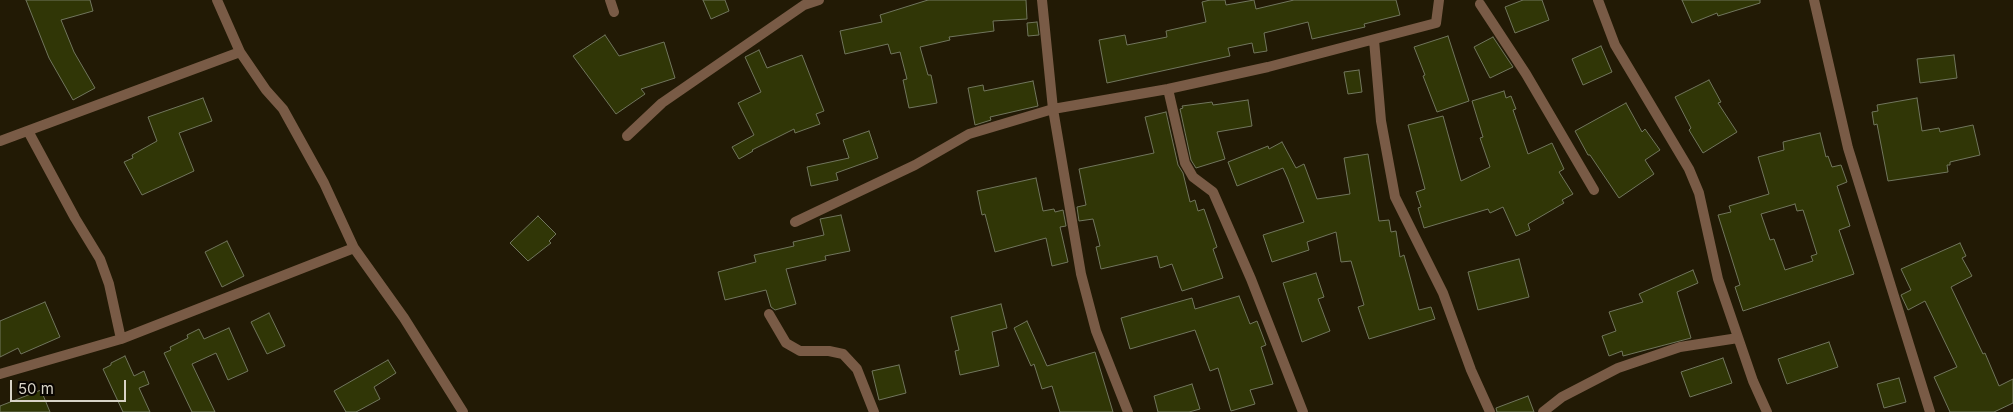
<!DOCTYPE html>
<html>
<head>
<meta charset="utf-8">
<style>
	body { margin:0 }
	#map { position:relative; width:2013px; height:412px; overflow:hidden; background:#221a05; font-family:Inter,sans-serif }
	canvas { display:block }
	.scale { position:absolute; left:10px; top:380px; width:116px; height:22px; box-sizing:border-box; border:2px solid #d8d3c6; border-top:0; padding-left:6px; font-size:15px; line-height:18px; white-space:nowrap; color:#d8d3c6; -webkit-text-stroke:4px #090501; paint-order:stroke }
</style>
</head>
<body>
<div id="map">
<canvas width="2013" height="412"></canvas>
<div class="scale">50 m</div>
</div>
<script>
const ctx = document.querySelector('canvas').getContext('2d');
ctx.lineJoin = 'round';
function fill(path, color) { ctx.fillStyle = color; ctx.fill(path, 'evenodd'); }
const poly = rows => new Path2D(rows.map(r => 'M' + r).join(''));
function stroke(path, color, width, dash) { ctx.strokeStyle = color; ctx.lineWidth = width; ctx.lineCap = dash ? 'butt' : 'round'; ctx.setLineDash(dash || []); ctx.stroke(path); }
const building = poly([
	[26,0,90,0,93,11,61,20,74,52,95,88,73,100,49,58,26,0],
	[703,0,725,0,729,11,711,19,703,0],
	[928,0,1026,0,1027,19,993,21,994,31,949,37,950,40,920,47,928,75,931,75,937,103,909,108,903,80,907,79,900,52,891,54,888,44,845,54,840,31,882,22,880,15,928,0],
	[1210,0,1225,0,1226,5,1254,0,1256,9,1294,0,1396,0,1400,15,1364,24,1365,27,1312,39,1308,22,1264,33,1267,51,1254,53,1252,43,1228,48,1230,56,1107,83,1099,40,1125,35,1127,45,1167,37,1166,31,1206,22,1202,2,1210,0],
	[1523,0,1542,0,1549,20,1515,33,1505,7,1523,0],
	[1682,0,1760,0,1760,3,1718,16,1717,13,1692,23,1682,0],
	[1037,22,1039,35,1028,36,1027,23,1037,22],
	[605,35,619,56,664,42,675,78,641,89,645,94,616,114,573,56,605,35],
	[1448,36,1469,101,1437,112,1423,76,1425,75,1414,47,1448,36],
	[1493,37,1513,67,1490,78,1474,47,1493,37],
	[1601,46,1612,72,1583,85,1572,59,1601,46],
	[759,50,767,68,802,55,824,111,816,114,820,124,795,133,794,129,752,150,753,151,739,159,732,147,754,135,738,103,761,92,745,57,759,50],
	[1954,55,1957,78,1920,83,1917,59,1954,55],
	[1359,70,1362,92,1348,94,1344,72,1359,70],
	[1709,80,1721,102,1718,103,1737,132,1703,153,1689,130,1691,128,1675,97,1709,80],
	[1033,81,1038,106,990,117,991,120,975,125,968,88,983,85,984,91,1033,81],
	[1504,91,1506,98,1511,96,1516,109,1513,110,1528,154,1552,143,1564,169,1559,172,1573,194,1562,200,1564,203,1528,224,1530,230,1516,236,1503,207,1490,213,1488,209,1424,228,1418,208,1421,207,1416,192,1425,189,1408,125,1443,116,1461,181,1490,167,1480,138,1483,137,1472,101,1504,91],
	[203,98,212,121,179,133,194,171,142,195,124,162,133,158,132,155,157,141,148,117,203,98],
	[1917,98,1922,131,1939,128,1940,132,1973,125,1980,155,1950,162,1950,165,1947,165,1948,172,1888,181,1877,124,1874,125,1872,112,1878,111,1877,105,1917,98],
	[1248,100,1252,126,1217,132,1225,159,1196,168,1191,160,1180,109,1183,108,1182,106,1212,102,1213,105,1248,100],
	[1626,103,1642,132,1645,129,1660,150,1645,160,1654,174,1619,198,1590,155,1588,155,1575,131,1626,103],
	[1166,112,1178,165,1183,173,1190,202,1195,200,1198,211,1204,209,1217,247,1213,249,1223,278,1182,291,1172,264,1160,268,1157,256,1101,269,1096,247,1100,246,1093,219,1079,221,1077,207,1086,205,1079,169,1154,153,1145,117,1166,112],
	[869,131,878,158,836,173,838,180,811,186,807,167,849,158,843,140,869,131],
	[1820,133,1826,157,1828,156,1832,167,1841,165,1847,182,1837,186,1850,226,1839,230,1854,274,1743,311,1735,287,1740,285,1718,215,1731,212,1729,206,1769,194,1758,157,1784,150,1783,142,1820,133],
	[1795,204,1797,211,1803,210,1817,254,1811,256,1813,261,1785,270,1774,239,1770,240,1761,214,1795,204],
	[1282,142,1296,168,1304,164,1317,199,1350,194,1344,158,1368,154,1379,221,1389,220,1391,232,1396,231,1400,257,1404,255,1419,310,1431,307,1435,319,1369,339,1358,307,1364,305,1351,261,1341,262,1336,232,1307,242,1309,250,1272,262,1263,235,1304,222,1288,179,1283,168,1237,186,1228,162,1268,146,1269,149,1282,142],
	[1036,178,1043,211,1054,209,1055,212,1063,210,1066,226,1060,227,1068,262,1052,266,1046,238,995,252,985,214,982,215,977,191,1036,178],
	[841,215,850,251,825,256,826,260,786,269,796,304,775,310,771,307,766,290,725,300,718,272,756,262,754,255,794,246,793,242,824,235,820,219,841,215],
	[538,216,556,234,549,241,551,243,528,261,510,243,538,216],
	[227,241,244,276,222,287,205,252,227,241],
	[1960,243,1966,256,1962,258,1972,276,1951,287,1983,354,1985,353,1999,386,2013,379,2013,403,1994,412,1950,412,1934,377,1957,367,1925,301,1908,310,1901,295,1911,290,1901,269,1960,243],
	[1519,259,1529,297,1478,310,1468,272,1519,259],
	[1693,270,1698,283,1677,292,1691,338,1623,356,1622,351,1609,356,1602,336,1616,331,1609,312,1643,302,1639,294,1693,270],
	[1316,273,1324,297,1318,299,1330,331,1302,342,1283,283,1316,273],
	[1239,296,1250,324,1257,321,1266,345,1261,347,1273,384,1250,390,1255,404,1231,411,1218,368,1210,371,1195,330,1130,349,1121,318,1192,298,1195,309,1239,296],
	[45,302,60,337,21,354,18,348,0,357,0,321,45,302],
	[1001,304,1007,328,992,332,999,366,960,375,955,351,959,350,951,317,1001,304],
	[269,313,285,346,267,354,251,322,269,313],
	[1027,321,1047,366,1095,352,1113,412,1060,412,1052,386,1042,389,1034,364,1031,366,1014,328,1027,321],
	[229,328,248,371,228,380,216,353,192,364,215,412,192,412,164,353,171,350,170,347,188,338,187,335,199,329,204,339,229,328],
	[1829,342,1838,367,1787,384,1778,359,1829,342],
	[125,356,134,376,144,371,149,384,139,388,150,412,123,412,103,369,111,365,111,363,125,356],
	[1723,358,1732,383,1690,397,1681,372,1723,358],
	[388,360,396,373,374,387,380,399,356,412,346,412,334,391,388,360],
	[899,365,906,393,879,400,872,371,899,365],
	[1899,378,1906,402,1884,408,1877,384,1899,378],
	[1192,384,1200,409,1189,412,1158,412,1154,396,1192,384],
	[41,390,50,412,0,412,0,406,41,390],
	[1528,396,1534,412,1497,412,1496,408,1528,396]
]);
fill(building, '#303606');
stroke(building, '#71765d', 1);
stroke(poly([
	[217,0,240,52,266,90,283,109,324,183,354,248,404,318,463,412],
	[610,0,614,12],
	[1042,0,1053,109,1081,274,1096,331,1128,412],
	[1598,0,1615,45,1689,169,1699,193,1718,279,1753,381,1767,412],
	[1814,0,1848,148,1930,412],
	[1480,4,1526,74,1594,190],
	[1374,40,1381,121,1395,197,1443,293,1471,370,1490,412],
	[1168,89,1185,163,1193,177,1213,192,1251,279,1303,412],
	[28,131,75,218,100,259,109,284,121,339],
	[627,136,662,103,804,5,819,0],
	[0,141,240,52],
	[795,222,915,165,969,134,1053,109,1168,89,1268,67,1436,23,1439,0],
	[769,314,786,343,800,351,829,351,843,354,857,369,874,412],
	[0,374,121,339,354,248],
	[1543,412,1562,397,1618,368,1680,347,1738,338]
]), '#795b46', 10);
</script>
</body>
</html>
